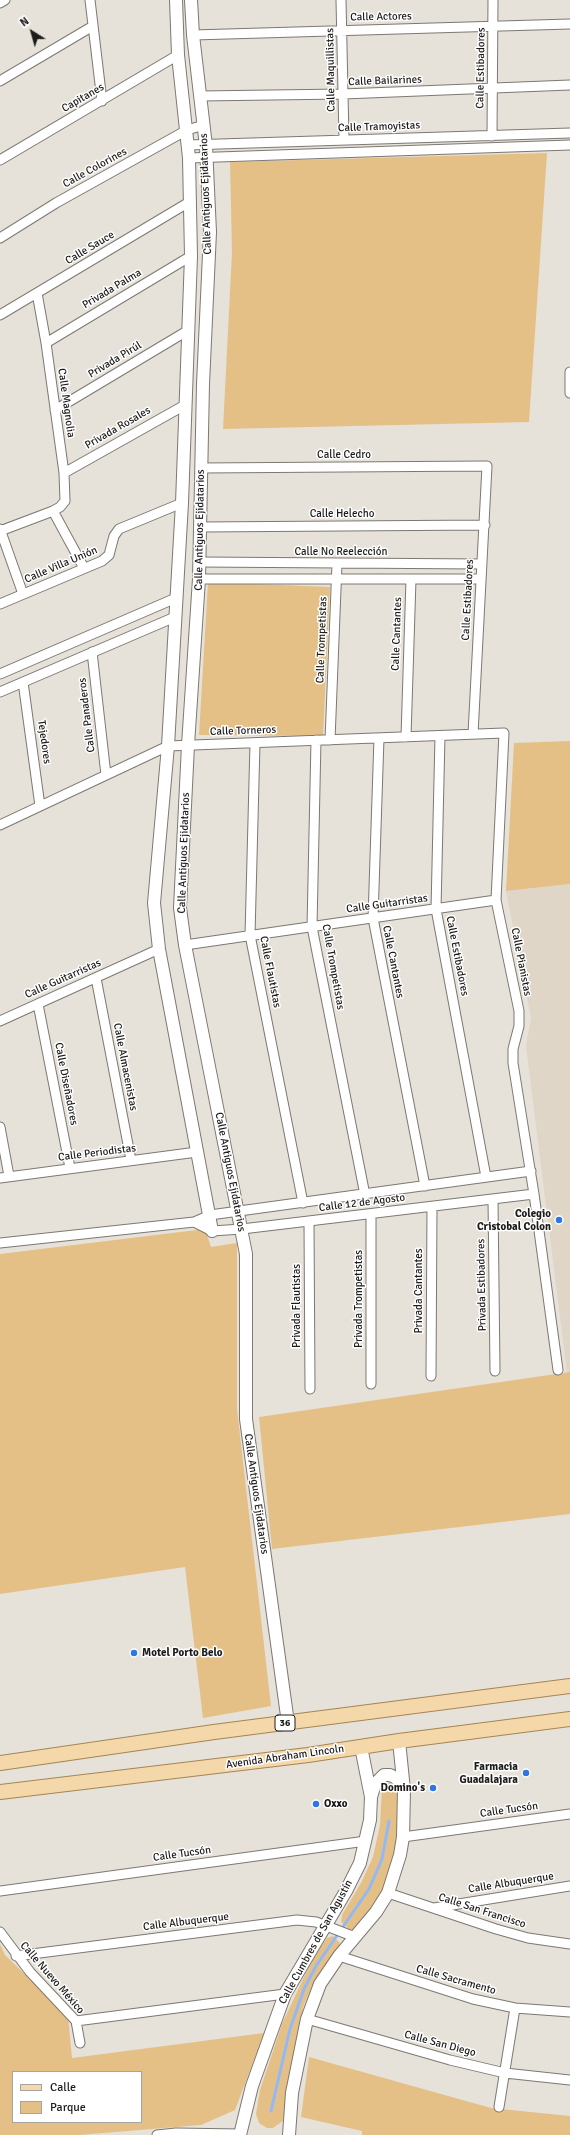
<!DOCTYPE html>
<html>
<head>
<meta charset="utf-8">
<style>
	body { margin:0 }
	#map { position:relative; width:570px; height:2135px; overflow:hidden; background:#e6e1d9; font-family:Signika,sans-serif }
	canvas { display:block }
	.legend { position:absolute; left:12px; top:2071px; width:130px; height:52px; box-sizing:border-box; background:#fff; border:1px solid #a5a4a3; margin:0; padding:5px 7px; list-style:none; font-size:12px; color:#1e1c1a }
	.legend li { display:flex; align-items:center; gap:8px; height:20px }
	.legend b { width:20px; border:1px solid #a5a4a3 }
	.north { position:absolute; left:12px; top:12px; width:40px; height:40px; -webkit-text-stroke:3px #fff; paint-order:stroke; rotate:323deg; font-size:11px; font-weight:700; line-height:16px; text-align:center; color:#1e1c1a }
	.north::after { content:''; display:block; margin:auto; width:14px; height:18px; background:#1e1c1a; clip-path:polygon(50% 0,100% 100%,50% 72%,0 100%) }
</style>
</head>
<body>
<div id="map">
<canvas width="570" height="2135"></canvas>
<ul class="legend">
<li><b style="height:5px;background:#f5d8aa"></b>Calle</li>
<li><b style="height:11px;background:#e5c086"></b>Parque</li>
</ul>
<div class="north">N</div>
</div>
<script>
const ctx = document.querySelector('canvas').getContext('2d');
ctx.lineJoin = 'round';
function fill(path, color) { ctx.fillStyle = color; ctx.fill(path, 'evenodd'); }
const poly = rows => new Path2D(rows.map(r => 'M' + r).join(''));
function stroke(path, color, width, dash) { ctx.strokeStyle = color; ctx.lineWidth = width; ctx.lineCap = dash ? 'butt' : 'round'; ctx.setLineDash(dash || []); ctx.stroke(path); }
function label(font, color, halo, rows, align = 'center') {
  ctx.font = font + ' Signika,sans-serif'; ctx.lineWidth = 3; ctx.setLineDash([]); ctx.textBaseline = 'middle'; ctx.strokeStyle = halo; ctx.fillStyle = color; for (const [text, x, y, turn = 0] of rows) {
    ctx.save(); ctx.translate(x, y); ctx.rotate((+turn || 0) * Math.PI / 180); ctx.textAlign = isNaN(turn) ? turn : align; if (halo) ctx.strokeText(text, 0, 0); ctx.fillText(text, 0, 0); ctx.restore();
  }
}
fill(poly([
	[570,884,570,1373,567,1373,526,1046,531,1018,506,891]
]), '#dfd6c8');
fill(poly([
	[547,153,529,422,223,429,232,252,230,162],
	[208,582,330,587,323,736,199,735],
	[570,741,570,884,506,891,514,743],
	[205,1229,211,1247,237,1243,237,1409,271,1706,203,1718,185,1567,0,1594,0,1254],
	[570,1372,570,1514,272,1549,259,1417],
	[388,1783,394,1784,399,1789,396,1854,388,1880,374,1906,355,1929,349,1929,341,1922,342,1915,361,1883,373,1857,380,1825,382,1787],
	[333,1936,340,1943,339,1948,312,1986,303,2007,283,2121,273,2128,267,2128,259,2123,256,2114,260,2090,282,2024,304,1977,318,1951,327,1938],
	[0,1944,5,1955,68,2016,72,2058,264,2033,235,2110,201,2125,79,2135,0,2135],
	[13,2072,141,2072,141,2122,13,2122],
	[309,2057,491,2108,570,2116,570,2135,362,2135,362,2131,301,2117]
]), '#e5c086');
stroke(poly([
	[271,2111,290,2029,304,1989,316,1966,369,1889,382,1859,389,1821]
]), '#92b9f7', 3);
const street = poly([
	[90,0,102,101],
	[341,0,344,139],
	[0,3,5,0],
	[193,35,570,24],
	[0,81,93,26],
	[200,96,343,94,570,85],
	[492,136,493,0],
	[188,145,570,133],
	[189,158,570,145],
	[0,160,178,55],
	[0,238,56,203,187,130,204,125],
	[0,315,191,201],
	[46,343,191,256],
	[570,372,570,393],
	[55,410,187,331],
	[201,468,487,466,473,734],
	[64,473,185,405],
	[53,511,84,568],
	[200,527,485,525],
	[0,529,23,594],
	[0,531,53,511,60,507,65,501,64,473,46,343,37,293],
	[200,562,482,564],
	[199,579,481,579],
	[0,604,102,561,109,555,114,536,119,529,182,503],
	[92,652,106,775],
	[0,674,176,598],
	[23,682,40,806],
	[0,692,175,617],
	[440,736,436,909,486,1177],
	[406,737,411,579],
	[379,738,373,918,425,1186],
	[316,740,312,927,365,1195],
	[330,740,337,564],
	[255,743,250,935,303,1203],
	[0,825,168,746,504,733,496,900,519,1011,519,1026,513,1049,513,1063,534,1194,558,1370],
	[185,945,496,900],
	[96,978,131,1160],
	[38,1004,70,1168],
	[0,1021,159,949],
	[0,1127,9,1176],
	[0,1178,197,1152],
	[493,1199,495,1371],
	[194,1222,212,1231,242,1229,534,1194],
	[309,1222,310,1389],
	[0,1243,194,1222,210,1215,531,1171],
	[431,1376,432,1207],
	[371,1384,371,1214],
	[403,1837,570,1814],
	[0,1891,366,1841],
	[388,1893,496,1929,528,1938,570,1944],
	[434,1908,570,1886],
	[0,1932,30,1972,76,2021,80,2043],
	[16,1956,297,1920,316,1922,355,1937],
	[339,1956,473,1999,515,2008,570,2012],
	[307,2019,450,2060,505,2073,570,2080],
	[76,2021,285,1994],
	[499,2107,515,2008],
	[157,2135,176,2133,240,2134]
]);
const secondary = poly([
	[176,0,178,55,189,158,191,256,182,503,168,746,154,903,159,949,212,1231],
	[191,0,193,35,206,146,210,232,203,384,199,579,188,745,180,908,185,945,246,1254,246,1419,288,1723],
	[371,1797,375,1784,384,1775,390,1775,396,1778,404,1789],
	[240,2135,252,2086,285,1994,346,1891,360,1863,370,1820,371,1797,361,1747],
	[289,2135,292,2093,307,2019,320,1984,339,1956,376,1912,388,1893,400,1855,403,1837,404,1790,399,1741]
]);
const primary = poly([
	[0,1763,214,1732,570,1686],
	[0,1792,308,1755,399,1741,570,1719]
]);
stroke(street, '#7d7872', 11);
stroke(secondary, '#7d7872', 14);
stroke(primary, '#a58553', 16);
stroke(street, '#fff', 9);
stroke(secondary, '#fff', 12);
stroke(primary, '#f5d8aa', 14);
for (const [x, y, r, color] of [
	[559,1220,4,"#3076e3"],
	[134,1653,4,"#3076e3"],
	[526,1773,4,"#3076e3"],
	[433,1788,4,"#3076e3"],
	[316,1804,4,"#3076e3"]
]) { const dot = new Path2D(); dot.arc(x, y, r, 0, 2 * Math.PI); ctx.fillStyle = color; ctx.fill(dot); stroke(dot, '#fff', 1.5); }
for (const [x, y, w] of [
	[285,1723,20]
]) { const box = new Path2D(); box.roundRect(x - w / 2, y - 8, w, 16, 3); ctx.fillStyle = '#fff'; ctx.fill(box); stroke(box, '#1e1c1a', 1); }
label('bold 10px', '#1e1c1a', null, [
	["36",285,1723]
]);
label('11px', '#1e1c1a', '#fff', [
	["Calle Actores",381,17,-1],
	["Calle Estibadores",481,68,-89],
	["Calle Maquillistas",331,70,-91],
	["Calle Bailarines",385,81,-2],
	["Capitanes",83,98,-30],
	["Calle Tramoyistas",379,127,-2],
	["Calle Colorines",95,168,-29],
	["Calle Antiguos Ejidatarios",206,194,-92],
	["Calle Sauce",90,248,-31],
	["Privada Palma",112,289,-31],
	["Privada Pirúl",115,360,-31],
	["Calle Magnolia",66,403,82],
	["Privada Rosales",118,428,-30],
	["Calle Cedro",344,455],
	["Calle Helecho",342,514],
	["Calle Antiguos Ejidatarios",200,530,-89],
	["Calle No Reelección",341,552],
	["Calle Villa Unión",61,565,-23],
	["Calle Estibadores",468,600,-87],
	["Calle Cantantes",397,634,-88],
	["Calle Trompetistas",322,640,-88],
	["Calle Panaderos",87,715,-97],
	["Calle Torneros",243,731,-2],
	["Tejedores",44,742,82],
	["Calle Antiguos Ejidatarios",184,853,-88],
	["Calle Guitarristas",387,904,-8],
	["Calle Estibadores",457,956,79],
	["Calle Cantantes",393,962,79],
	["Calle Pianistas",521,962,79],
	["Calle Trompetistas",333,967,80],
	["Calle Flautistas",270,972,79],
	["Calle Guitarristas",63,979,-24],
	["Calle Almacenistas",125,1067,79],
	["Calle Diseñadores",66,1084,79],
	["Calle Periodistas",97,1153,-7],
	["Calle Antiguos Ejidatarios",230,1172,79],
	["Calle 12 de Agosto",362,1203,-7],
	["Privada Estibadores",482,1285,-91],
	["Privada Cantantes",419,1291,-90],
	["Privada Trompetistas",359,1299,-90],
	["Privada Flautistas",297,1306,-90],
	["Calle Antiguos Ejidatarios",256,1494,82],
	["Avenida Abraham Lincoln",285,1757,-8],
	["Calle Tucsón",509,1810,-8],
	["Calle Tucsón",182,1854,-8],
	["Calle Albuquerque",511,1883,-9],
	["Calle San Francisco",482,1911,18],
	["Calle Albuquerque",186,1922,-7],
	["Calle Cumbres de San Agustín",316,1942,-61],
	["Calle Nuevo México",52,1978,49],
	["Calle Sacramento",456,1980,16],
	["Calle San Diego",440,2044,15]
]);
label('bold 11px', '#1e1c1a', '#fff', [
	["Colegio",551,1214],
	["Cristobal Colon",551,1227],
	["Motel Porto Belo",142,1653,"left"],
	["Farmacia",518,1767],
	["Guadalajara",518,1780],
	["Domino's",425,1788],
	["Oxxo",324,1804,"left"]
], 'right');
</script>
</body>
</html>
